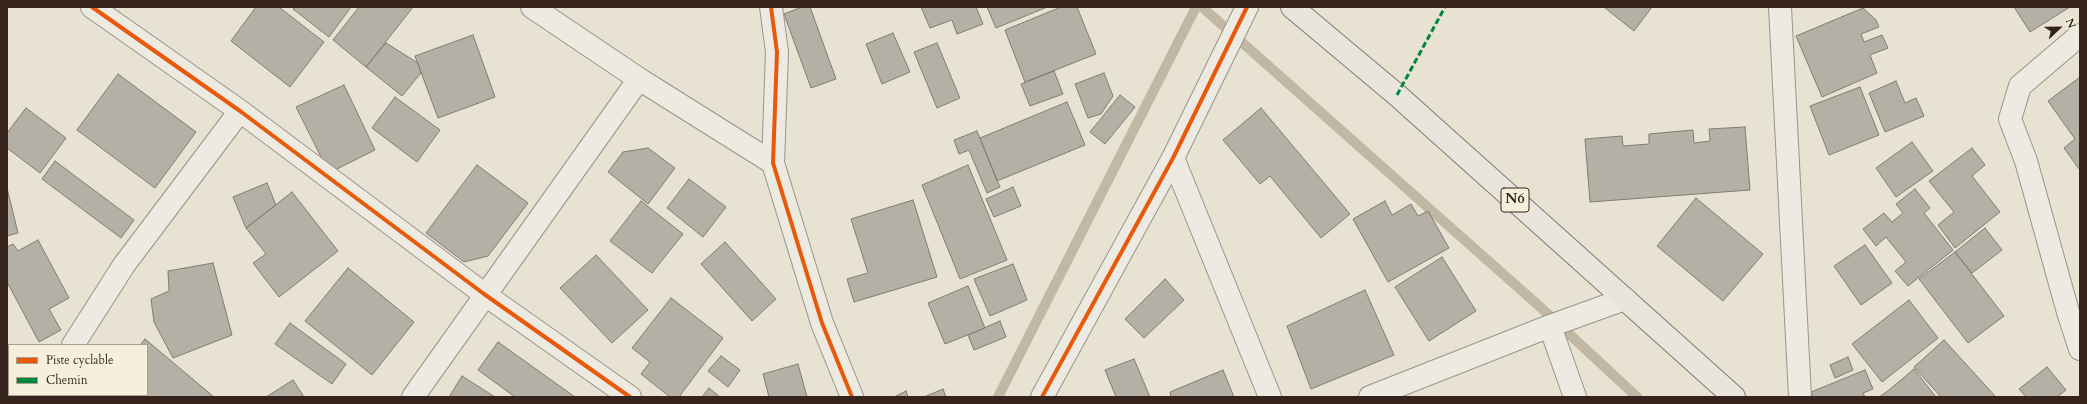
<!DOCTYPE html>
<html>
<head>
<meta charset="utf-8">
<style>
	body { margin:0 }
	#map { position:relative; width:2087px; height:404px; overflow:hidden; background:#e7e2d2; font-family:Cardo,serif }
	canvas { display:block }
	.frame { position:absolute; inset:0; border:8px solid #36231b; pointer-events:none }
	.legend { position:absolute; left:8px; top:344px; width:140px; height:52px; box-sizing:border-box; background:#f5efdc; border:1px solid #a99d8f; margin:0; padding:5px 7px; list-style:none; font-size:12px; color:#36231b }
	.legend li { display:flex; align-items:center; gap:8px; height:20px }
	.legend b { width:20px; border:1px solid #a99d8f }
	.north { position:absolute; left:2039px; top:8px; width:40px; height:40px; -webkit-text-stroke:3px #f5efdc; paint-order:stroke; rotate:68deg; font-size:11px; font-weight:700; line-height:16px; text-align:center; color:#36231b }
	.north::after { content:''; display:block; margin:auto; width:14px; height:18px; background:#36231b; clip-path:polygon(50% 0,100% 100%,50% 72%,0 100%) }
</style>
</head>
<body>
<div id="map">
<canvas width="2087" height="404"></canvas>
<div class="frame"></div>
<ul class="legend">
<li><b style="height:5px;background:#e8590c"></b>Piste cyclable</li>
<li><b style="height:5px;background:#00873e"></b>Chemin</li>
</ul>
<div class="north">N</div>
</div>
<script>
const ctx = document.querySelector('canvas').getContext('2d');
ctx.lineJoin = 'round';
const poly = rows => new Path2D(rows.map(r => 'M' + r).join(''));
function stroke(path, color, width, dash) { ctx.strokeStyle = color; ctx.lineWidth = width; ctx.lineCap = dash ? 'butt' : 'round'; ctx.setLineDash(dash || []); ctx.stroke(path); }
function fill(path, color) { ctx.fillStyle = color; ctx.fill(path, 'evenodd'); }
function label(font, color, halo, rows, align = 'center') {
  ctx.font = font + ' Cardo,serif'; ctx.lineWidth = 3; ctx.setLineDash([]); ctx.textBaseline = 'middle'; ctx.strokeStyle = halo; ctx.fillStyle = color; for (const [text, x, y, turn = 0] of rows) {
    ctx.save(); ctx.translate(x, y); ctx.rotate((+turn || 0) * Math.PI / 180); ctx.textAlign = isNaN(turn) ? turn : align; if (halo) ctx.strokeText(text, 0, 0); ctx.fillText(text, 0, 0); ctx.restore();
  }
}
stroke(poly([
	[1202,7,1538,305,1637,397],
	[998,397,1196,7]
]), '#c1b7a2', 10);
const building = poly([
	[256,7,279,7,324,42,290,87,231,41,256,7],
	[295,7,351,7,329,37,293,9,295,7],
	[359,7,413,7,366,67,333,40,359,7],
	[802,7,810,7,836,79,811,88,784,14,802,7],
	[921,7,976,7,983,24,957,34,952,20,930,28,921,7],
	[987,7,1045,7,1045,8,996,28,987,7],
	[1061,7,1077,7,1096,54,1025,82,1005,30,1061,7],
	[1606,7,1652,7,1634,31,1605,8,1606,7],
	[2014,7,2070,7,2030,32,2014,7],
	[1863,8,1876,20,1879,27,1861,34,1864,42,1882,35,1888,48,1870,55,1877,73,1822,97,1796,36,1863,8],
	[893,33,910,72,882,84,866,44,893,33],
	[473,35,495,97,438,118,415,56,473,35],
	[386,43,418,63,421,73,402,96,366,67,386,43],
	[937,43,960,98,937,108,914,52,937,43],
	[1054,71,1063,94,1030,106,1021,84,1054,71],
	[1104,73,1113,96,1101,114,1088,118,1075,84,1104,73],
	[118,74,196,132,155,188,77,130,118,74],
	[2080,77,2080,169,2079,169,2064,148,2075,139,2048,101,2080,77],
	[1896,81,1905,103,1916,98,1924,116,1885,132,1869,93,1896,81],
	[344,85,375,150,329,173,296,107,344,85],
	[1860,87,1879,135,1829,155,1810,106,1860,87],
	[1120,95,1135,107,1105,144,1090,132,1120,95],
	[395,97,440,130,417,162,372,128,395,97],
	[1067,102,1085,145,997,181,980,138,1067,102],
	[26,108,66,138,40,173,7,148,7,133,26,108],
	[1261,108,1350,214,1321,238,1270,176,1260,184,1223,140,1261,108],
	[1745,127,1750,190,1590,202,1585,139,1622,136,1623,146,1649,144,1649,134,1693,130,1694,143,1710,141,1709,129,1745,127],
	[977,131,1000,187,987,193,969,150,959,154,954,140,977,131],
	[1912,142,1933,171,1896,197,1876,168,1912,142],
	[648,148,675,168,648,204,608,172,623,152,648,148],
	[1972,148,1985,165,1972,176,2000,212,1955,248,1938,225,1954,212,1929,181,1972,148],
	[55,161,134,220,121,238,42,179,55,161],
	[477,165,528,203,488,256,464,262,426,233,477,165],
	[968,165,1007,260,960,279,922,185,968,165],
	[689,179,726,207,703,237,667,208,689,179],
	[267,183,276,205,246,228,233,197,267,183],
	[1013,187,1021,206,994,217,986,199,1013,187],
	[7,188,18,233,7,236,7,188],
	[1915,189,1930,208,1924,213,1953,250,1908,286,1895,271,1906,262,1886,237,1876,246,1863,229,1884,213,1892,222,1903,213,1896,204,1915,189],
	[292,192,338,251,279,297,253,263,266,254,246,228,292,192],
	[1696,198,1763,254,1723,301,1657,246,1696,198],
	[913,200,937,277,854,302,847,279,868,273,851,219,913,200],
	[641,201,683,234,652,273,610,241,641,201],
	[1385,201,1392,215,1411,204,1418,216,1428,211,1449,248,1388,282,1353,219,1385,201],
	[1985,228,2002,250,1972,273,1955,252,1985,228],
	[38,240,69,298,49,309,61,330,39,342,7,282,7,247,13,244,18,251,38,240],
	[725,242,776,299,752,321,701,264,725,242],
	[1865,245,1892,283,1861,305,1834,266,1865,245],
	[1955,252,2004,316,1968,343,1919,279,1955,252],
	[596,255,648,310,612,343,560,288,596,255],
	[1442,257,1476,311,1429,341,1395,287,1442,257],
	[213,263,232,335,173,358,154,322,151,299,169,291,168,271,213,263],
	[1013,264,1027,300,990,316,974,279,1013,264],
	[348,268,414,322,372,375,305,321,348,268],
	[1165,279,1184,300,1144,338,1125,319,1165,279],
	[968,286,985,328,945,344,928,303,968,286],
	[1365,290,1394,355,1311,389,1287,326,1365,290],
	[671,298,723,338,679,397,670,397,641,374,650,362,632,348,671,298],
	[1909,300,1938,338,1882,382,1852,344,1909,300],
	[1000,321,1006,337,974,350,968,335,1000,321],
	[290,323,346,364,332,384,275,344,290,323],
	[145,339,214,397,97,397,98,395,147,395,147,345,140,345,145,339],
	[1944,340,1996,397,1941,397,1914,367,1944,340],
	[498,342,575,397,515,397,478,370,498,342],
	[721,356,740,370,728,387,708,371,721,356],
	[1848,357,1853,370,1835,378,1830,365,1848,357],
	[1134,359,1150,397,1116,397,1105,370,1134,359],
	[798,364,807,397,769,397,763,374,798,364],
	[2047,367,2066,390,2057,397,2026,397,2019,389,2047,367],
	[1914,369,1936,397,1879,397,1889,390,1914,369],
	[1223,370,1234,397,1171,397,1170,392,1223,370],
	[1865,370,1873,389,1863,393,1865,397,1813,397,1811,392,1865,370],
	[462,376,495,397,449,397,462,376],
	[293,380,304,397,266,397,293,380],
	[709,388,720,397,702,397,709,388],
	[943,389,946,397,924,397,943,389],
	[906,391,908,397,894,397,906,391]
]);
fill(building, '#b5b0a5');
stroke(building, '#817b72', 1);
const minor = poly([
	[92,7,240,111,484,294,630,397],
	[532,7,639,79,773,163],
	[771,7,777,52,773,163,822,323,852,397],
	[1780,7,1800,397],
	[2080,35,2020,86,2010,119,2026,161,2068,312,2080,349],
	[1173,158,1270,397],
	[1550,326,1575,397],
	[73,345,124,265,240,111],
	[40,397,41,395],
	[413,397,639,79],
	[1370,397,1550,326,1625,299]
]);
const tertiary = poly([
	[1042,397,1173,158,1247,7]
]);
const primary = poly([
	[1292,7,1397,95,1734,397]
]);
stroke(minor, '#99948a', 24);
stroke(tertiary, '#99948a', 24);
stroke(primary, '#817b72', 24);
stroke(minor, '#eceae1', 22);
stroke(tertiary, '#eceae1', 22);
stroke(primary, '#e9e5dc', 22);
stroke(poly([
	[1397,95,1445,7]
]), '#00873e', 3, [6, 3]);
stroke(poly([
	[92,7,240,111,484,294,630,397],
	[771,7,777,52,773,163,822,323,852,397],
	[1042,397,1173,158,1247,7]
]), '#e8590c', 4);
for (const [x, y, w] of [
	[1515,200,28]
]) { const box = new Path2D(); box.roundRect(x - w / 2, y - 12, w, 24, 3); ctx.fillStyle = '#f5efdc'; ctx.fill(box); stroke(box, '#36231b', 1); }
label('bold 14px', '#36231b', null, [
	["N6",1515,200]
]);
</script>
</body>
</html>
